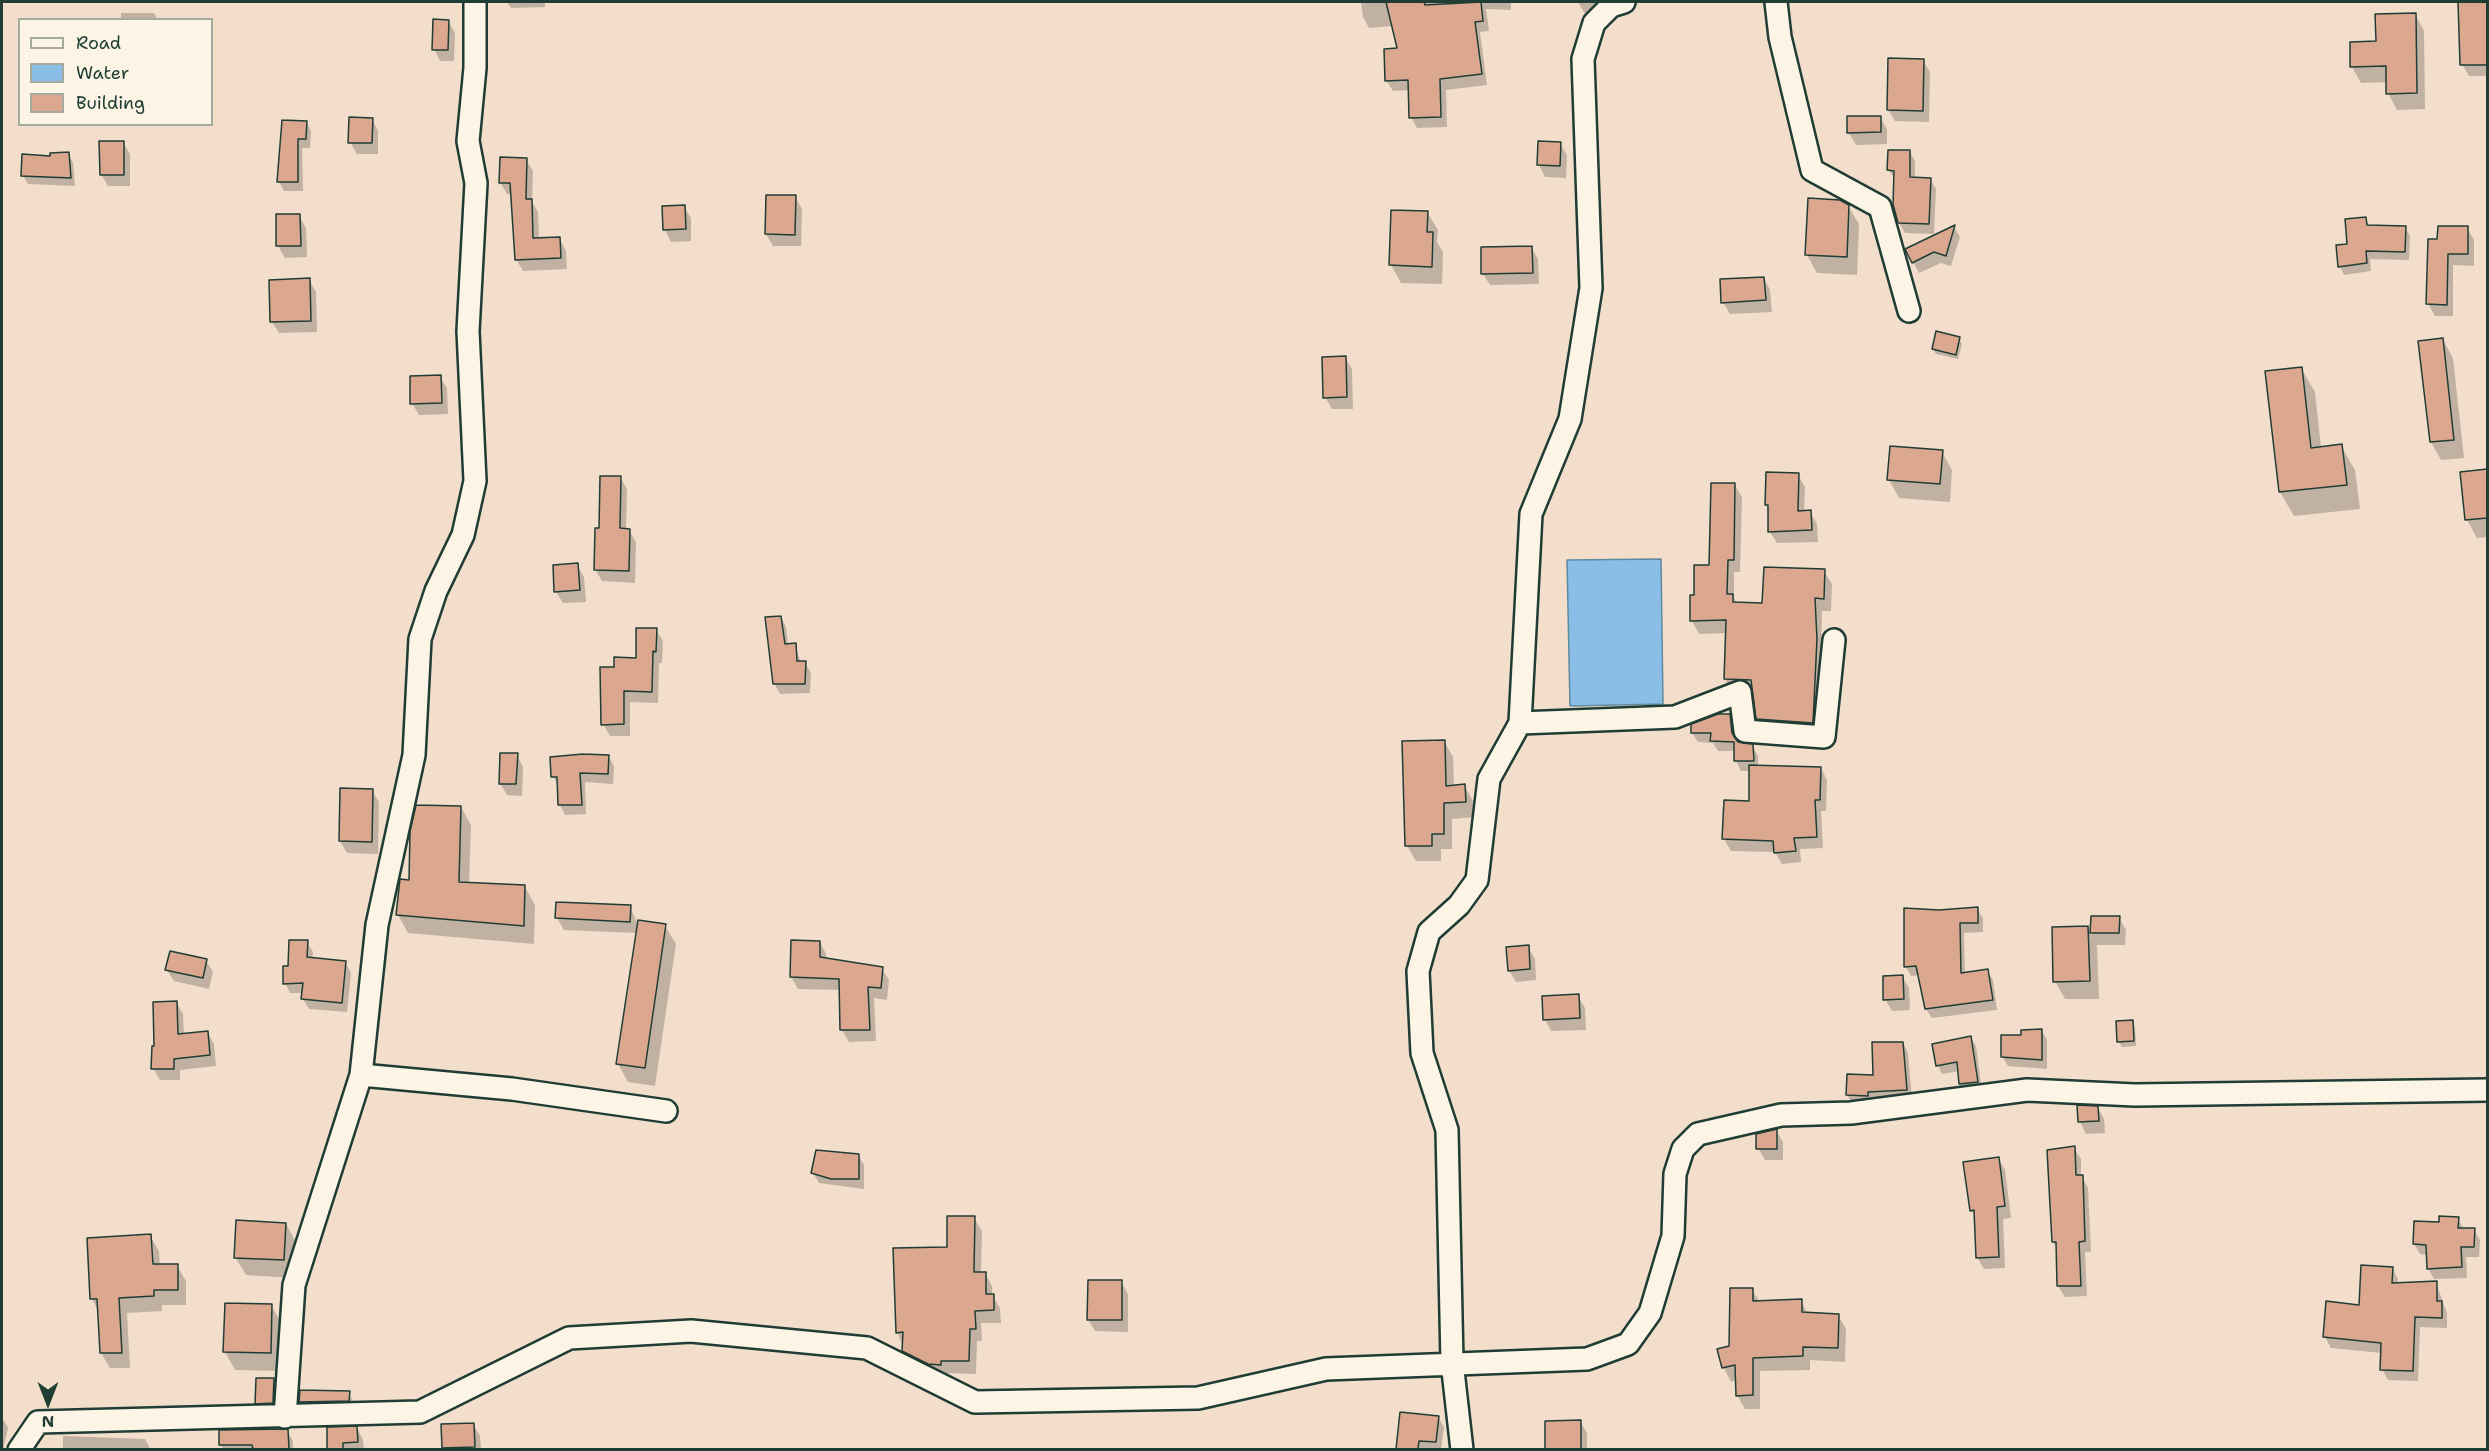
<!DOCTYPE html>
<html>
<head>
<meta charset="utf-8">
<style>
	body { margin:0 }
	#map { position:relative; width:2489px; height:1451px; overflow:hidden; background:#f2decb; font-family:"Shantell Sans",sans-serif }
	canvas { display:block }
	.frame { position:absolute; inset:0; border:3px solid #1f3d34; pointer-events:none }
	.legend { position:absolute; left:18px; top:18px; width:195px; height:108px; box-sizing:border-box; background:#fcf5e5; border:2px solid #a4ab9e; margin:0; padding:8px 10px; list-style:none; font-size:18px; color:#1f3d34 }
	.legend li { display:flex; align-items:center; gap:12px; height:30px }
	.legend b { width:30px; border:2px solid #a4ab9e }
	.north { position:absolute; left:18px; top:1373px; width:60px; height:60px; -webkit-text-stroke:4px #fcf5e5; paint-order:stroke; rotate:180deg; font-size:16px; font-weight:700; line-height:24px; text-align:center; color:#1f3d34 }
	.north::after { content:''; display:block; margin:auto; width:21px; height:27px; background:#1f3d34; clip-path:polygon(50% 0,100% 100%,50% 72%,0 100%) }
</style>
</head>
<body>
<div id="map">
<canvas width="2489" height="1451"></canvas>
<div class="frame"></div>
<ul class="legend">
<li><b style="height:8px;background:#fcf5e5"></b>Road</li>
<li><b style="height:16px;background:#8abee7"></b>Water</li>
<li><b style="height:16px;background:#dba78f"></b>Building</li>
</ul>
<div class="north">N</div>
</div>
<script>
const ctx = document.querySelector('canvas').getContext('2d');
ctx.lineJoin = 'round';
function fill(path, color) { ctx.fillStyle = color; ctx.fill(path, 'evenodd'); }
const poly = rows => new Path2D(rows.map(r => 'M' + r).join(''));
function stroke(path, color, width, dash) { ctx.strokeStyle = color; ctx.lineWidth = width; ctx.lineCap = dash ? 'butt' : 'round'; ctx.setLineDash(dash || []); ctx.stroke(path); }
const water = poly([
	[1661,559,1663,704,1570,706,1567,560,1661,559]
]);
fill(water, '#8abee7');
stroke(water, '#5f8a9f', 1.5);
fill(poly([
	[507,2,545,2,545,7,511,8],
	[1361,2,1511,2,1511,10,1486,9,1489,31,1480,32,1487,85,1446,90,1447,127,1417,128,1411,117,1410,90,1393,91,1386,80,1399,49,1393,26,1369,28,1363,17],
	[1578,2,1610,2,1605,13,1585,14],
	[2488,12,2488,76,2469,76,2462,64,2461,13],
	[121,13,154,13,158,20,121,20],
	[2415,14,2424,31,2425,109,2397,110,2388,93,2388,82,2361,83,2352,67],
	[25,18,49,19,49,20,25,20],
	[448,21,455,33,454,61,440,61,434,49],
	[1923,61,1930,72,1929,122,1895,121,1888,109],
	[1880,117,1887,129,1887,144,1856,145,1849,133],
	[372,119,378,131,378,154,357,154,350,142],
	[306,122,311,131,310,148,302,148,303,191,284,191,279,182,279,157,282,157],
	[123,142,130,154,130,186,108,186,101,174],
	[1560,144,1567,155,1566,178,1545,177,1539,165],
	[1909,151,1915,161,1915,178,1930,179,1936,189,1934,234,1905,233,1899,223,1895,180,1889,170],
	[68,154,73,163,75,186,28,184,23,176,52,157],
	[526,160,533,171,532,202,538,212,539,239,560,239,566,251,567,269,523,271,516,259,512,194,507,194,500,182],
	[795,197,802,209,801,246,773,246,766,234],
	[1848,206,1859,224,1857,275,1817,273,1807,255],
	[664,207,684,207,691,218,691,241,671,242,665,230],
	[1427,212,1438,230,1437,242,1443,252,1442,284,1401,283,1391,265],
	[299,216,306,228,307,257,285,258,278,246],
	[2365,219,2370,226,2405,228,2410,236,2409,260,2370,259,2371,271,2344,275,2340,266,2349,245],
	[1954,227,1960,237,1951,266,1941,263,1919,273,1913,262],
	[2467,228,2474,240,2474,266,2453,265,2453,316,2435,316,2428,304,2439,241],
	[1531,247,1538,259,1539,284,1490,285,1483,274],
	[1764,278,1770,290,1772,312,1730,314,1723,302],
	[309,280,316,292,317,332,279,333,272,322],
	[1959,339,1962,344,1958,359,1936,354,1933,349],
	[2443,340,2453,358,2464,458,2441,460,2431,442,2420,342],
	[1345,357,1352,369,1353,409,1332,409,1325,397],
	[2301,368,2315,392,2321,448,2341,446,2355,470,2360,509,2294,516,2280,492],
	[440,377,447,388,448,414,419,415,412,403],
	[1942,452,1952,470,1950,502,1899,498,1889,480],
	[2488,471,2488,537,2477,538,2467,520,2462,473],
	[1798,475,1805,487,1804,512,1810,512,1817,524,1818,542,1777,543,1770,532,1767,505],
	[620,477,627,489,626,530,629,530,636,542,635,583,602,581,595,569,600,529],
	[1734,484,1742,497,1740,572,1734,572,1734,598,1737,603,1764,604,1824,571,1832,584,1831,611,1822,611,1819,736,1765,732,1758,719,1755,693,1733,692,1725,679,1727,633,1699,634,1692,621,1695,596,1710,567],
	[577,565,584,577,586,602,563,603,556,592],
	[781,617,786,627,788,645,795,645,801,663,805,663,811,673,810,693,780,694,774,683],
	[656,630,663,641,662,663,659,663,658,703,630,702,630,736,610,736,603,724,615,668,637,659],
	[1729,716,1735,726,1738,744,1752,746,1758,756,1758,766,1821,768,1827,780,1826,811,1821,811,1823,848,1800,849,1801,862,1782,864,1775,852,1731,851,1724,839,1725,802,1751,803,1750,771,1741,771,1736,761,1735,751,1718,751,1713,743,1698,742,1692,733],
	[1444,741,1453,757,1454,786,1464,785,1473,801,1474,817,1452,819,1452,849,1441,849,1441,861,1416,861,1407,846],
	[517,755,523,767,522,796,507,795,500,783],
	[608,756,614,766,613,784,585,782,586,814,565,815,560,805,559,787,553,776],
	[372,791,379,802,378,854,347,853,340,841],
	[461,807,471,825,469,884,525,887,535,905,534,944,408,933,398,915,411,881],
	[557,903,630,907,637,922,665,926,676,944,655,1086,628,1082,618,1064,638,933,564,930,557,918],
	[1977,909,1983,918,1983,932,1964,933,1965,974,1987,971,1993,980,1997,1010,1932,1018,1926,1009,1920,975,1911,976,1906,967],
	[2092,917,2119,918,2126,930,2125,945,2097,945,2099,999,2065,999,2055,981,2087,928,2092,936],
	[307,942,313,952,312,959,345,962,351,973,347,1012,309,1009,303,999,304,993,290,993,285,983,289,968],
	[820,942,826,954,826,960,882,969,889,980,887,1000,874,998,876,1041,849,1042,842,1030,841,990,798,989,791,977],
	[1528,947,1535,959,1536,980,1516,982,1509,970],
	[206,961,213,972,209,989,174,981,167,970],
	[1902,976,1909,988,1910,1010,1892,1011,1885,999],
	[1578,996,1585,1008,1586,1030,1551,1031,1545,1019],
	[176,1002,183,1014,184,1035,207,1032,214,1044,216,1066,180,1070,180,1080,160,1080,153,1068],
	[2132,1021,2135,1027,2136,1046,2122,1047,2119,1042,2117,1022],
	[2042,1031,2047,1040,2047,1069,2008,1066,2002,1056,2023,1036],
	[1971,1038,1976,1046,1982,1091,1965,1092,1960,1083,1959,1071,1942,1074,1938,1066,1934,1045],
	[1903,1043,1908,1053,1912,1099,1853,1104,1847,1095,1874,1076],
	[2079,1107,2098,1108,2104,1119,2105,1133,2086,1134,2080,1122],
	[1776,1131,1783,1142,1783,1160,1765,1160,1758,1148],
	[2074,1148,2081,1159,2081,1175,2088,1188,2091,1252,2085,1252,2087,1296,2065,1297,2058,1286,2057,1249,2053,1242],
	[858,1155,864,1165,864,1189,819,1183,813,1173],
	[1998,1158,2005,1170,2011,1218,2003,1219,2005,1268,1984,1269,1977,1257,1976,1218,1971,1210],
	[974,1218,982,1231,981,1273,985,1273,992,1286,992,1295,1000,1308,1001,1323,981,1323,982,1341,977,1341,976,1374,948,1373,948,1377,911,1364,897,1332,948,1248],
	[2458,1219,2464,1229,2474,1230,2480,1240,2479,1257,2466,1257,2467,1278,2434,1279,2428,1268,2428,1255,2420,1254,2414,1244,2440,1224],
	[286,1224,296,1242,294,1278,246,1275,235,1257],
	[150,1236,159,1251,160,1266,177,1266,186,1281,186,1305,162,1305,162,1311,127,1313,130,1368,110,1368,101,1353,99,1312,92,1299,88,1239],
	[2392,1268,2398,1279,2398,1285,2436,1283,2447,1313,2447,1328,2420,1327,2418,1381,2388,1380,2382,1369,2382,1353,2331,1348,2325,1337,2361,1306],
	[1121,1282,1128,1294,1128,1332,1095,1331,1088,1319],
	[1752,1290,1760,1302,1801,1301,1808,1314,1838,1315,1846,1329,1845,1362,1810,1360,1810,1370,1760,1371,1760,1409,1745,1409,1737,1395,1737,1380,1731,1382,1724,1368,1719,1350,1730,1348],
	[271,1305,282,1324,281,1371,235,1370,225,1352],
	[273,1380,280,1392,279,1415,263,1415,256,1403],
	[301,1392,349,1393,355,1405,307,1414,300,1402],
	[1402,1413,1438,1417,1444,1427,1441,1450,1398,1450],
	[2,1417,8,1428,3,1450,2,1450],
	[1580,1421,1587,1433,1587,1450,1547,1450,1546,1422],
	[473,1424,480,1436,481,1450,445,1450,443,1447],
	[357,1428,363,1440,364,1450,329,1450,328,1429],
	[287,1431,293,1441,293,1450,224,1450,221,1445],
	[63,1436,145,1439,151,1450,63,1450]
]), '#0003');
const building = poly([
	[1386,2,1424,2,1425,5,1481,2,1483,21,1475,22,1482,74,1440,79,1441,117,1409,118,1408,80,1385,81,1384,49,1397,48,1386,2],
	[2458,2,2487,2,2487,65,2460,65,2458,2],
	[2416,13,2417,93,2386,94,2386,66,2350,67,2350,42,2376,41,2375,14,2416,13],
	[433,19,449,20,448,50,432,50,433,19],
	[1888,58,1924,59,1923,111,1887,110,1888,58],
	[1847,116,1881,116,1881,132,1847,133,1847,116],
	[349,117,373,118,372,143,348,143,349,117],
	[282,120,307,121,306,139,298,139,298,182,277,182,282,120],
	[99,141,124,141,124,175,100,175,99,141],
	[1538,141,1561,142,1560,166,1537,165,1538,141],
	[1888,150,1910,150,1910,177,1931,178,1929,224,1898,223,1893,204,1894,171,1887,170,1888,150],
	[69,152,71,178,21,176,22,154,50,156,50,153,69,152],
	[500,157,527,158,526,199,532,199,533,238,560,237,561,258,515,260,510,183,499,183,500,157],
	[766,195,796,195,795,235,765,234,766,195],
	[1808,198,1840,200,1849,205,1847,257,1805,255,1808,198],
	[685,205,686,229,663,230,662,206,685,205],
	[1391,210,1428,211,1427,232,1433,232,1432,267,1389,265,1391,210],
	[276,214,300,214,301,246,276,246,276,214],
	[2366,217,2367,225,2406,226,2405,252,2366,251,2367,263,2338,267,2336,245,2347,244,2345,219,2366,217],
	[1955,225,1946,256,1934,252,1912,263,1905,249,1955,225],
	[2438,226,2468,226,2468,254,2448,254,2447,305,2426,304,2428,239,2437,239,2438,226],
	[1532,246,1533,273,1481,274,1481,247,1532,246],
	[1764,277,1766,300,1721,303,1720,279,1764,277],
	[310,278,311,321,270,322,269,280,310,278],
	[1936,331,1960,337,1956,355,1932,349,1936,331],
	[2443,338,2454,440,2430,442,2418,341,2443,338],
	[1346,356,1347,397,1323,398,1322,357,1346,356],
	[2302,367,2311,448,2342,444,2347,485,2279,492,2265,371,2302,367],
	[441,375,442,403,410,404,410,376,441,375],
	[1890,446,1943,450,1940,484,1887,480,1890,446],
	[2487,469,2487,518,2465,520,2460,472,2487,469],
	[1766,472,1799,473,1798,511,1811,510,1812,530,1768,532,1768,505,1765,505,1766,472],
	[600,476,621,476,620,528,630,529,629,571,594,570,595,528,599,528,600,476],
	[1711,483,1735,483,1734,560,1728,560,1727,594,1733,594,1733,602,1762,603,1764,567,1825,569,1824,599,1815,598,1817,639,1813,723,1756,719,1751,680,1724,679,1726,620,1690,621,1690,595,1694,595,1694,565,1709,565,1711,483],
	[578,563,580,590,554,592,553,565,578,563],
	[781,616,785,644,796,643,797,661,806,661,805,684,773,684,765,617,781,616],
	[636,628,657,628,656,652,653,651,652,692,624,691,624,724,601,725,600,667,614,667,614,657,636,658,636,628],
	[1718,714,1730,714,1732,733,1738,742,1753,744,1754,761,1734,761,1734,742,1710,741,1711,733,1691,733,1691,724,1718,714],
	[1445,740,1446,786,1465,784,1466,802,1444,803,1444,834,1432,834,1432,846,1405,846,1402,741,1445,740],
	[500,753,518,753,516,784,499,784,500,753],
	[583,754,609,755,608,774,580,773,582,805,558,805,557,777,551,777,550,757,583,754],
	[1749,765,1821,767,1820,800,1815,800,1817,837,1794,838,1796,851,1774,853,1773,841,1722,839,1724,800,1749,801,1749,765],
	[340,788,373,789,372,842,339,841,340,788],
	[416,805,461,806,459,882,525,885,524,926,396,915,400,879,409,880,410,831,416,805],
	[556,902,631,905,630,922,555,918,556,902],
	[1978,907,1978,923,1960,923,1961,973,1988,969,1993,1000,1925,1009,1916,966,1904,967,1904,908,1939,910,1978,907],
	[2091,916,2120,916,2119,933,2090,933,2091,916],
	[638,920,666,924,645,1068,616,1064,638,920],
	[2088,926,2090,981,2053,982,2052,927,2088,926],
	[289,940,308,940,307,957,346,961,342,1003,301,999,303,983,283,984,283,966,288,966,289,940],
	[791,940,820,941,820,957,883,967,881,988,868,987,870,1030,840,1030,839,979,790,977,791,940],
	[1529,945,1530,969,1508,971,1506,947,1529,945],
	[170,951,207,959,203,978,165,970,170,951],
	[1903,975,1904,999,1883,1000,1883,976,1903,975],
	[1579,994,1580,1018,1543,1020,1542,996,1579,994],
	[177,1001,178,1034,208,1031,210,1055,174,1059,174,1069,151,1069,152,1046,154,1046,153,1002,177,1001],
	[2133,1020,2134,1041,2117,1042,2116,1021,2133,1020],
	[2042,1029,2042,1060,2001,1057,2001,1035,2021,1035,2021,1030,2042,1029],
	[1971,1036,1978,1082,1959,1084,1957,1062,1936,1066,1932,1044,1971,1036],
	[1872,1042,1903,1042,1907,1090,1868,1092,1868,1096,1846,1095,1847,1074,1873,1075,1872,1042],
	[2077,1105,2098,1106,2099,1121,2078,1122,2077,1105],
	[1777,1129,1777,1149,1756,1149,1756,1134,1777,1129],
	[2075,1146,2076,1175,2083,1175,2085,1241,2079,1242,2081,1286,2057,1286,2056,1242,2052,1242,2047,1150,2075,1146],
	[816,1150,859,1154,859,1179,831,1179,811,1173,816,1150],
	[1999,1157,2005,1206,1997,1207,1999,1257,1976,1258,1974,1210,1970,1211,1963,1162,1999,1157],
	[947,1216,975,1216,974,1272,986,1272,986,1294,994,1294,994,1310,975,1311,976,1329,970,1329,969,1361,941,1361,941,1365,928,1364,902,1351,903,1332,896,1333,893,1248,947,1247,947,1216],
	[2439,1216,2459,1217,2458,1228,2475,1228,2474,1247,2461,1247,2462,1267,2427,1269,2426,1245,2413,1244,2414,1221,2439,1222,2439,1216],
	[236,1220,286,1223,284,1260,234,1258,236,1220],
	[151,1234,153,1264,178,1264,178,1290,154,1290,154,1296,119,1298,122,1353,100,1353,97,1299,90,1299,87,1238,151,1234],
	[2361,1265,2393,1267,2392,1283,2437,1281,2437,1301,2442,1301,2442,1318,2415,1317,2413,1371,2380,1370,2381,1343,2323,1337,2326,1301,2359,1305,2361,1265],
	[1088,1280,1122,1280,1122,1320,1087,1320,1088,1280],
	[1730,1288,1753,1288,1753,1301,1802,1299,1802,1312,1839,1314,1838,1348,1803,1347,1803,1356,1753,1358,1753,1395,1736,1396,1735,1365,1722,1368,1717,1349,1729,1346,1730,1288],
	[225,1303,272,1304,271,1353,223,1352,225,1303],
	[256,1378,274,1378,273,1403,255,1404,256,1378],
	[300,1390,350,1391,349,1401,299,1402,300,1390],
	[1400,1412,1439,1416,1436,1442,1419,1441,1418,1449,1396,1449,1400,1412],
	[1581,1420,1581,1449,1545,1449,1545,1421,1581,1420],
	[474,1423,475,1447,442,1448,441,1424,474,1423],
	[357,1426,358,1442,343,1443,343,1449,327,1449,327,1427,357,1426],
	[288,1429,289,1449,253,1449,252,1445,219,1445,219,1430,288,1429]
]);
fill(building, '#dba78f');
stroke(building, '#1f3d34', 1.5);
const street = poly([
	[1776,2,1780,37,1812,170,1880,207,1909,311],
	[1520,723,1675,717,1740,692,1745,731,1824,737,1834,640],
	[361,1075,512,1089,666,1111],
	[285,1417,294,1285,361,1075,377,925,414,755,420,639,436,591,463,535,475,481,468,331,476,183,468,141,475,68,475,2],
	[19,1450,38,1422,420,1412,569,1338,691,1331,867,1348,975,1402,1198,1398,1326,1369,1587,1359,1628,1344,1650,1313,1673,1236,1675,1174,1683,1149,1698,1134,1781,1115,1851,1113,2027,1090,2135,1095,2488,1090],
	[1462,1450,1452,1362,1447,1130,1422,1053,1418,971,1429,932,1459,905,1477,880,1489,779,1520,723,1531,514,1570,419,1591,288,1583,59,1594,23,1611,6,1624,2]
]);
stroke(street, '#1f3d34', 26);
stroke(street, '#fcf5e5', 21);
</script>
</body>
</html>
